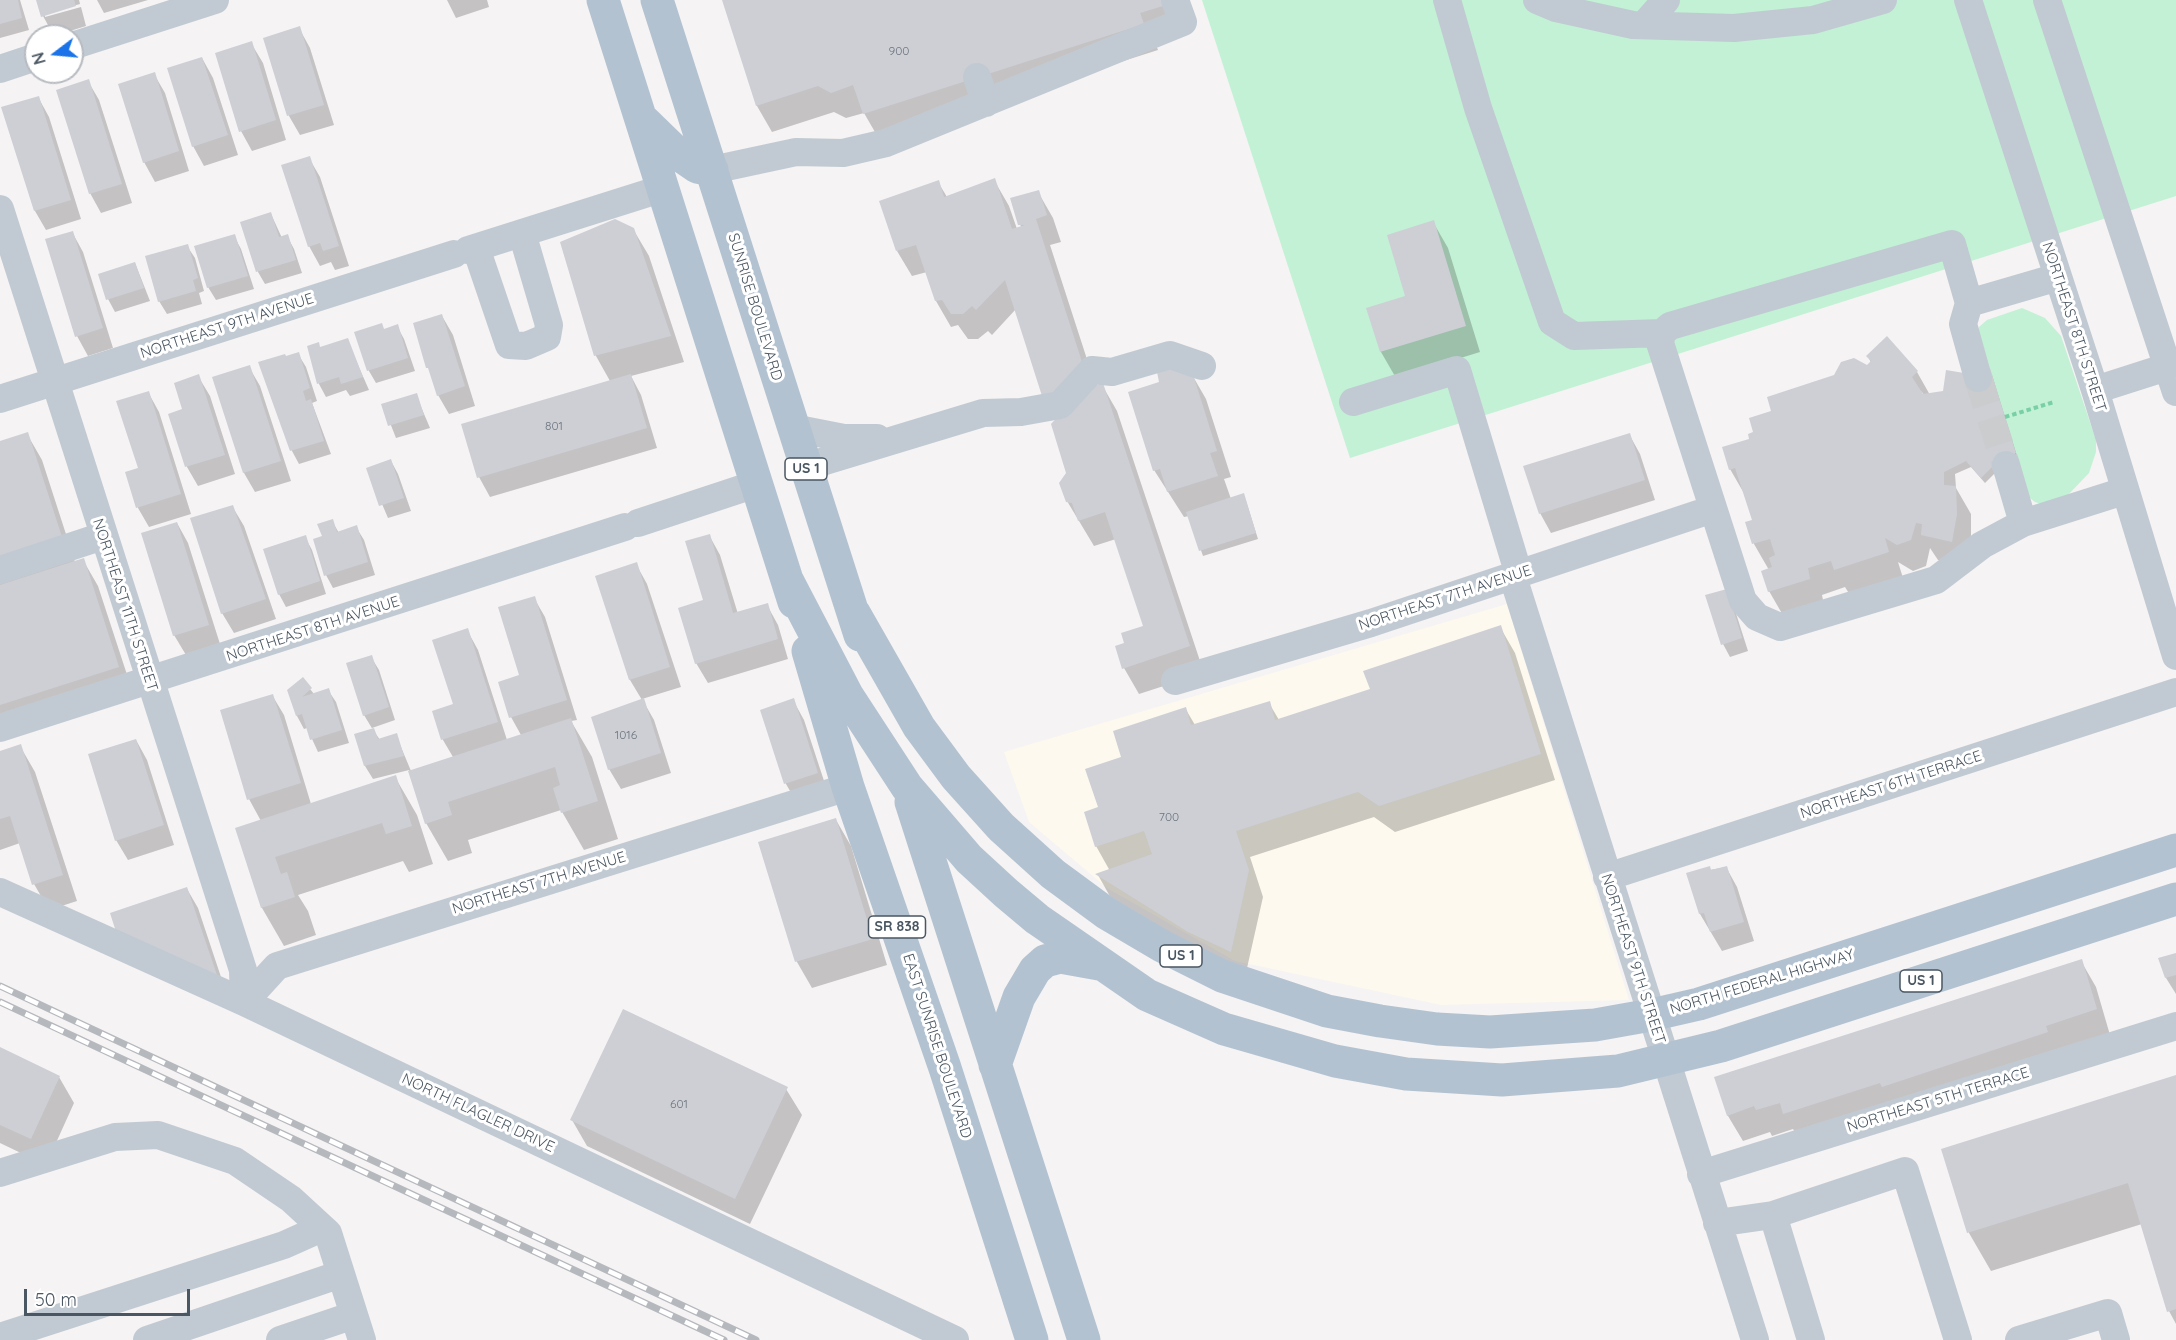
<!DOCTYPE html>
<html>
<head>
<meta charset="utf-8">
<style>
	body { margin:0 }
	#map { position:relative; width:2176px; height:1340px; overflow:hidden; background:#f5f3f3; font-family:Quicksand,sans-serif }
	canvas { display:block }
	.north { position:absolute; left:24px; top:24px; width:60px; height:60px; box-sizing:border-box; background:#fff; border:2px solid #b7bbc0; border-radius:50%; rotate:254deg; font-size:16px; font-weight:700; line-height:24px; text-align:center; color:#4a5661 }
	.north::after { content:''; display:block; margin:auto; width:21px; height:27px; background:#1a73e8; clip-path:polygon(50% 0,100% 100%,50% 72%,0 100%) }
	.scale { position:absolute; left:24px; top:1289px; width:166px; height:27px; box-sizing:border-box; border:3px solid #4a5661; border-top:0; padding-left:8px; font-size:18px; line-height:21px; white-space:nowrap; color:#4a5661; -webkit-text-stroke:4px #fff; paint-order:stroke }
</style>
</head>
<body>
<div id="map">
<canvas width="2176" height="1340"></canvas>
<div class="north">N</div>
<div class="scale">50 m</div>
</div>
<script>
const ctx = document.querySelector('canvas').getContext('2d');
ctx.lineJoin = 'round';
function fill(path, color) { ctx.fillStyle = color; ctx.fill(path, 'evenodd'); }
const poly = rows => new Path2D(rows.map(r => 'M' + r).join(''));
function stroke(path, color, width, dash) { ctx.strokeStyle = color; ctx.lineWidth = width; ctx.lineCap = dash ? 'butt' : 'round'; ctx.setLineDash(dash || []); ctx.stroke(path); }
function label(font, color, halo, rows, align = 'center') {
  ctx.font = font + ' Quicksand,sans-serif'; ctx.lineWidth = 6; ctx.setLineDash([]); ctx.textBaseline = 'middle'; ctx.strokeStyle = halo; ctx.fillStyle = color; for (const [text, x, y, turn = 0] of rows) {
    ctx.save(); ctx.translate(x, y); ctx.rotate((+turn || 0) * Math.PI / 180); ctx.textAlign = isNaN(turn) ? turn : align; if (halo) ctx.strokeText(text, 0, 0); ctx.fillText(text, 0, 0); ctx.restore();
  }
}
fill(poly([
	[1507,604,1629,1000,1441,1005,1235,961,1107,888,1029,822,1004,752]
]), '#fdf9ef');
fill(poly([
	[1202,0,2176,0,2176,196,1350,458],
	[2022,308,2045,318,2061,336,2096,440,2096,452,2089,473,2068,495,2048,506,2035,502,2026,495,1977,335,1979,327,1987,320]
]), '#c3f1d5');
fill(poly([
	[0,0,20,0,29,30,0,38],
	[38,0,79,0,80,4,45,14,45,17,81,7,86,26,54,36,43,16],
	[97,0,148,0,104,13],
	[447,0,487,0,489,7,456,18],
	[723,0,1166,0,1176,33,1154,40,1158,50,879,139,864,113,846,118,834,112,772,132,757,106],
	[299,28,310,48,334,125,300,135,289,116,265,39],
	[251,43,263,63,286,140,252,151,241,131],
	[202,58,213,78,238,155,204,166,193,146],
	[154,74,165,93,189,171,155,182,144,162],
	[88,81,99,100,132,203,101,213,90,193],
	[38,97,49,117,81,219,46,230,35,211,3,108],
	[309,158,320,177,349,266,335,270,331,262,320,266,309,246],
	[994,180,1009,206,1017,229,1021,227,1020,224,1038,192,1053,218,1061,242,1050,245,1096,387,1102,385,1117,411,1204,673,1139,694,1124,668,1126,644,1145,627,1116,539,1094,546,1067,501,1068,473,1058,420,1016,309,992,335,988,331,978,339,968,339,958,325,951,327,936,301,927,272,912,276,897,251,938,182,947,197],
	[271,214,282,238,287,236,294,249,302,273,265,284,258,272,242,223],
	[1433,222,1448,248,1480,352,1396,378,1381,352,1368,309,1407,297],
	[633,229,649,256,684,362,631,376,641,395,657,448,490,497,479,477,463,425,610,381,596,356,561,243],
	[72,232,83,252,113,348,88,356,77,336],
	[234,236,241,249,254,289,216,300,208,287],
	[187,246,195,258,204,291,199,293,202,304,167,314,159,301],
	[135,263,150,301,115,312,108,299],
	[442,316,453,335,475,406,449,414,438,395],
	[397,326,404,339,415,371,376,383,369,371,356,333,384,330],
	[1887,339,1917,372,1930,395,1945,393,1992,375,2018,459,1996,472,1985,483,1971,467,1955,474,1956,488,1971,514,1971,541,1967,567,1938,560,1930,548,1926,566,1913,571,1898,562,1903,578,1850,595,1845,587,1822,595,1824,605,1784,617,1769,591,1769,570,1754,544,1747,523,1754,521,1745,495,1730,469,1773,412,1867,367,1871,363,1868,356],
	[1921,391,1925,396,1941,454],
	[347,340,369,390,350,396,346,390,326,397,319,384,309,347,321,348],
	[298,354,306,367,317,401,312,403,331,454,299,464,292,451,260,363],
	[249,367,260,386,291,481,255,492,244,473,214,378],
	[1191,373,1206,399,1231,477,1224,479,1231,499,1246,501,1258,539,1203,556,1189,516,1184,517,1154,470],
	[198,376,210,396,235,474,198,486,187,467,170,415,184,410],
	[148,392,159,412,191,514,149,527,138,508,127,473,140,469],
	[416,395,430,428,396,438,383,405],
	[27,434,42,460,75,562,83,560,98,586,133,693,0,736,0,443],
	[1629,434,1640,454,1655,500,1551,533,1540,513],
	[391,461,398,474,411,511,388,518,367,469],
	[232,506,244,526,276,619,234,633,222,613],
	[332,521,339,533,356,527,364,540,375,575,333,588,326,575,323,537],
	[177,523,188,543,220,644,186,655,174,635],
	[709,535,720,555,738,614,767,605,778,625,788,659,708,683,696,663,705,601],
	[305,537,312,550,326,594,286,607,279,594],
	[636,564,647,584,681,687,642,699,654,720,671,773,621,789,609,769,642,700,630,680,597,577],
	[534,598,545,617,577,720,571,721,592,757,618,839,584,850,561,810,468,840,472,853,448,861,426,823,409,770,373,779,365,766,356,735,373,730,364,715,371,657,379,670,395,720,372,728,380,740,396,735,411,771,453,757,443,740,434,712,455,705,467,630,478,650,507,740,521,735,511,717],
	[1733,604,1748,651,1730,657,1723,644],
	[1500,627,1515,653,1555,780,1395,832,1374,817,1250,857,1263,897,1245,977,1112,900,1098,875,1110,871,1096,846,1099,808,1123,757,1185,708,1195,725,1269,703,1279,720,1371,690],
	[310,689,314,694,328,690,336,702,349,743,318,752,307,728,304,729,297,716,289,691],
	[272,695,284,715,311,804,395,777,417,815,433,864,409,872,403,861,298,895,308,911,316,935,284,946,262,908,237,829,261,821,249,799],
	[793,700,804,720,828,793,797,803,786,784,762,711],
	[136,740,147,760,174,845,128,860,116,840],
	[20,746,35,772,77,901,49,910,34,884,20,843,0,850,0,753],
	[836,820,851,846,887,965,812,988,797,962,760,843],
	[1726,867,1737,887,1754,941,1722,951,1700,914,1688,874],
	[187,889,198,908,228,998,111,914],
	[2176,954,2176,994,2166,978],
	[2081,961,2096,987,2110,1035,1799,1139,1793,1129,1772,1136,1770,1132,1743,1141,1728,1116,1716,1078],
	[0,1049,59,1077,74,1103,46,1165,0,1143],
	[2176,1077,2176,1324,2169,1311,2142,1224,1991,1271,1969,1233,1943,1150],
	[786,1089,802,1115,750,1224,587,1146,572,1120]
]), '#0003');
fill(poly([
	[0,0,18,0,22,18,0,24],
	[36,0,74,0,76,6,41,17],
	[722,0,1161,0,1163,6,1140,13,1144,24,863,114,853,85,831,93,818,86,756,106],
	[300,26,324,105,287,116,263,38],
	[252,41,276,120,239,132,215,53],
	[202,57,228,135,192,147,167,68],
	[155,72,179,151,143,163,118,84],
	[89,79,122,184,89,194,56,90],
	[39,96,71,200,34,211,1,107],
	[310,156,339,246,323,251,320,243,308,247,281,165],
	[995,178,1012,229,1025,225,1018,225,1010,198,1039,190,1047,215,1036,219,1082,362,1054,392,1042,396,1005,280,976,310,972,306,963,314,951,314,942,300,935,301,916,245,896,251,879,201,939,180,944,197],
	[271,212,279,237,288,234,296,260,256,272,240,222],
	[615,219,634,228,671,336,594,356,560,242],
	[1434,220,1466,326,1380,352,1366,308,1405,296,1387,235],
	[73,231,103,328,75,337,45,239],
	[235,234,248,276,207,288,194,246],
	[188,244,198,278,193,280,196,291,158,302,145,256],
	[135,262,144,288,106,300,98,274],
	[442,314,465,386,437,396,428,368,426,368,413,323],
	[382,323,384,329,398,324,408,358,367,371,354,332],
	[1887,336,1918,371,1912,377,1923,394,1943,391,1946,370,1964,373,1990,368,2016,453,1993,466,1981,478,1966,461,1944,472,1944,485,1956,486,1957,514,1952,542,1921,535,1922,524,1916,523,1911,540,1897,545,1885,538,1889,552,1834,570,1831,561,1808,568,1810,579,1768,592,1761,571,1772,567,1769,558,1775,555,1770,539,1752,544,1745,522,1752,520,1735,468,1729,470,1722,447,1749,439,1748,434,1753,432,1749,418,1771,411,1767,397,1834,375,1841,362,1854,358,1867,365,1871,361,1866,356],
	[348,338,363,377,341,384,339,377,317,384,307,346,319,342,320,347],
	[299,352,310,388,303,391,306,401,311,399,324,441,290,451,258,362,285,354,286,356],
	[250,365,281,461,243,473,212,377],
	[1180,365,1182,374,1192,371,1217,451,1210,453,1218,476,1167,492,1160,469,1153,471,1128,392,1159,382,1157,372],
	[199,374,225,455,185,467,168,414,182,409,174,383],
	[631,374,647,428,477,478,461,424],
	[1103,383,1190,646,1122,669,1115,646,1124,643,1121,633,1143,626,1105,512,1078,521,1072,503,1066,502,1059,483,1066,473,1051,424,1084,389],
	[149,391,181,494,136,508,125,472,138,468,116,401],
	[417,393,424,415,388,426,381,404],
	[28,432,62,537,0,558,0,441],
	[1630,433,1645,480,1539,514,1523,466],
	[391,459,404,498,379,506,366,468],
	[1244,493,1256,533,1199,551,1186,512],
	[233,505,266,599,221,614,190,518],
	[333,519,337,532,357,525,368,562,324,576,313,539,322,536,317,524],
	[177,522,209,625,173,636,141,533],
	[710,534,733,613,768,603,778,639,695,664,678,608,703,600,685,541],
	[306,535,320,581,278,595,263,549],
	[84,558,119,667,0,705,0,585],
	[637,562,670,667,629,680,595,576],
	[1727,589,1742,638,1721,645,1705,595],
	[535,596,567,700,509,718,498,682,519,675,498,607],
	[1501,625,1541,754,1379,806,1358,792,1236,831,1249,870,1231,952,1188,932,1095,874,1152,854,1144,831,1095,847,1084,812,1098,807,1085,769,1121,757,1113,731,1186,707,1191,725,1270,701,1275,720,1370,689,1363,671],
	[468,628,498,722,441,740,432,711,453,704,432,640],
	[372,655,389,707,363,716,346,663],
	[303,677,312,688,302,697,329,688,342,730,310,740,302,714,296,716,287,690],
	[273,694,301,783,247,800,220,710],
	[644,698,661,753,608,770,591,717],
	[794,698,818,773,784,784,760,710],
	[571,718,598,801,561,813,553,788,560,785,555,767,448,802,452,815,425,824,408,771],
	[374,728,378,739,397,733,404,756,364,766,354,734],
	[136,739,164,825,115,841,88,754],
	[21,744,63,875,32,885,10,816,0,819,0,751],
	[396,775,412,826,386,834,382,823,275,857,281,874,287,872,295,897,261,908,235,828],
	[836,818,873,939,795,962,758,842],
	[1710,866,1711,870,1727,866,1744,922,1710,932,1704,913,1699,914,1686,873],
	[187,887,219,981,117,935,110,913],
	[2176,953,2176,975,2165,978,2158,958],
	[2082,959,2097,1009,2046,1026,2048,1032,1882,1087,1880,1083,1783,1114,1780,1103,1756,1110,1754,1106,1727,1116,1714,1077],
	[623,1009,788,1087,735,1199,570,1120],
	[0,1047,60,1076,31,1139,0,1125],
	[2176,1075,2176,1309,2167,1312,2128,1183,1967,1233,1941,1149]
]), '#cdcfd5');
stroke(poly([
	[1978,378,2006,465]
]), '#caccce', 28, [28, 14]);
stroke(poly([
	[2005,417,2054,402]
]), '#7ad0a6', 4, [4.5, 3]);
stroke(poly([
	[1447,0,1478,108,1552,322,1574,336,1662,333],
	[1537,0,1556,8,1633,25,1734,28,1813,20,1883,0],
	[1968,0,2095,390,2176,656],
	[2047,0,2176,392],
	[1644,25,1666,0],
	[72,46,215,0],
	[0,69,36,57],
	[977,77,986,103],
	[712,170,796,152,843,153,886,143,1183,22,1175,0],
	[0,209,243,970,244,1002],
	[476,248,509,345,526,346,547,337,549,325,522,233],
	[468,250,664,188],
	[2058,277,1969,303,1952,244,1670,326,1662,333,1660,343,1743,601,1757,617,1780,627,1936,580,1982,545,2023,523,2124,491],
	[1969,303,1963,324,1978,378],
	[2095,390,2176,364],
	[0,399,454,254],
	[1353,402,1457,370,1519,575],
	[793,428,844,438,877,438],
	[2006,465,2023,523],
	[805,467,983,413,1021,412,1060,405,1092,370,1112,372,1170,355,1202,366],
	[638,523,756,484],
	[0,570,103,536],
	[1513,577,1755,1340],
	[1175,681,1371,623,1713,509],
	[0,728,625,527],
	[1607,877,2176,692],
	[0,892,244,1002,955,1340],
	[244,1002,277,966,848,787],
	[0,1173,115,1137,158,1135,235,1161,291,1199,328,1233,362,1340],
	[1701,1174,2176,1026],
	[1773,1215,1905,1171,1958,1340],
	[1717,1223,1773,1215,1811,1340],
	[0,1337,284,1245,322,1228],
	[147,1340,341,1274],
	[280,1340,354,1315],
	[2019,1340,2108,1313,2116,1340]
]), '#c1cad2', 28);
stroke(poly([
	[603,0,794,602],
	[657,0,860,635],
	[644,121,678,154,697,167,712,170],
	[787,580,847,695,907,787,969,859,1006,893,1037,919,1147,995,1224,1029,1335,1061,1406,1074,1502,1080,1618,1071,1721,1046,2176,899],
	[854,613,919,727,956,777,1001,827,1053,874,1106,913,1162,946,1222,976,1327,1011,1380,1021,1437,1029,1490,1032,1595,1025,1651,1015,1699,1004,2176,850],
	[808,651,848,787,945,1068,1032,1340],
	[911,802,1084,1340],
	[995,1065,1019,997,1035,970,1045,961,1060,957,1099,964]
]), '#b3c2d1', 33);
const rail = poly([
	[0,986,756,1340],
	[0,1002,724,1340]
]);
stroke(rail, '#b5b8bd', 7);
stroke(rail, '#fff', 4.5, [14]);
label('12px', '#6b747e', null, [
	["900",899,51],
	["801",554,426],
	["1016",626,735],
	["700",1169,817],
	["601",679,1104]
]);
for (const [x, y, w] of [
	[806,469,42],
	[897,927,57],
	[1181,956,42],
	[1921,981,42]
]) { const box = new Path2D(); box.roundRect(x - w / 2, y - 11, w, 22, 4.5); ctx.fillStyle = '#fff'; ctx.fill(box); stroke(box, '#4a5661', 1.5); }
label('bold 14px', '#4a5661', null, [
	["US 1",806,469],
	["SR 838",897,927],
	["US 1",1181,956],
	["US 1",1921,981]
]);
label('15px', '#4a5661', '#fff', [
	["SUNRISE BOULEVARD",755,307,73],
	["NORTHEAST 9TH AVENUE",227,326,-18],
	["NORTHEAST 8TH STREET",2074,327,72],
	["NORTHEAST 7TH AVENUE",1445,598,-18],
	["NORTHEAST 11TH STREET",125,605,72],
	["NORTHEAST 8TH AVENUE",313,629,-18],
	["NORTHEAST 6TH TERRACE",1891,785,-18],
	["NORTHEAST 7TH AVENUE",539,883,-17],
	["NORTHEAST 9TH STREET",1633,959,72],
	["NORTH FEDERAL HIGHWAY",1762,982,-17],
	["EAST SUNRISE BOULEVARD",937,1046,72],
	["NORTHEAST 5TH TERRACE",1938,1100,-17],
	["NORTH FLAGLER DRIVE",478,1113,25]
]);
</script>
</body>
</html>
